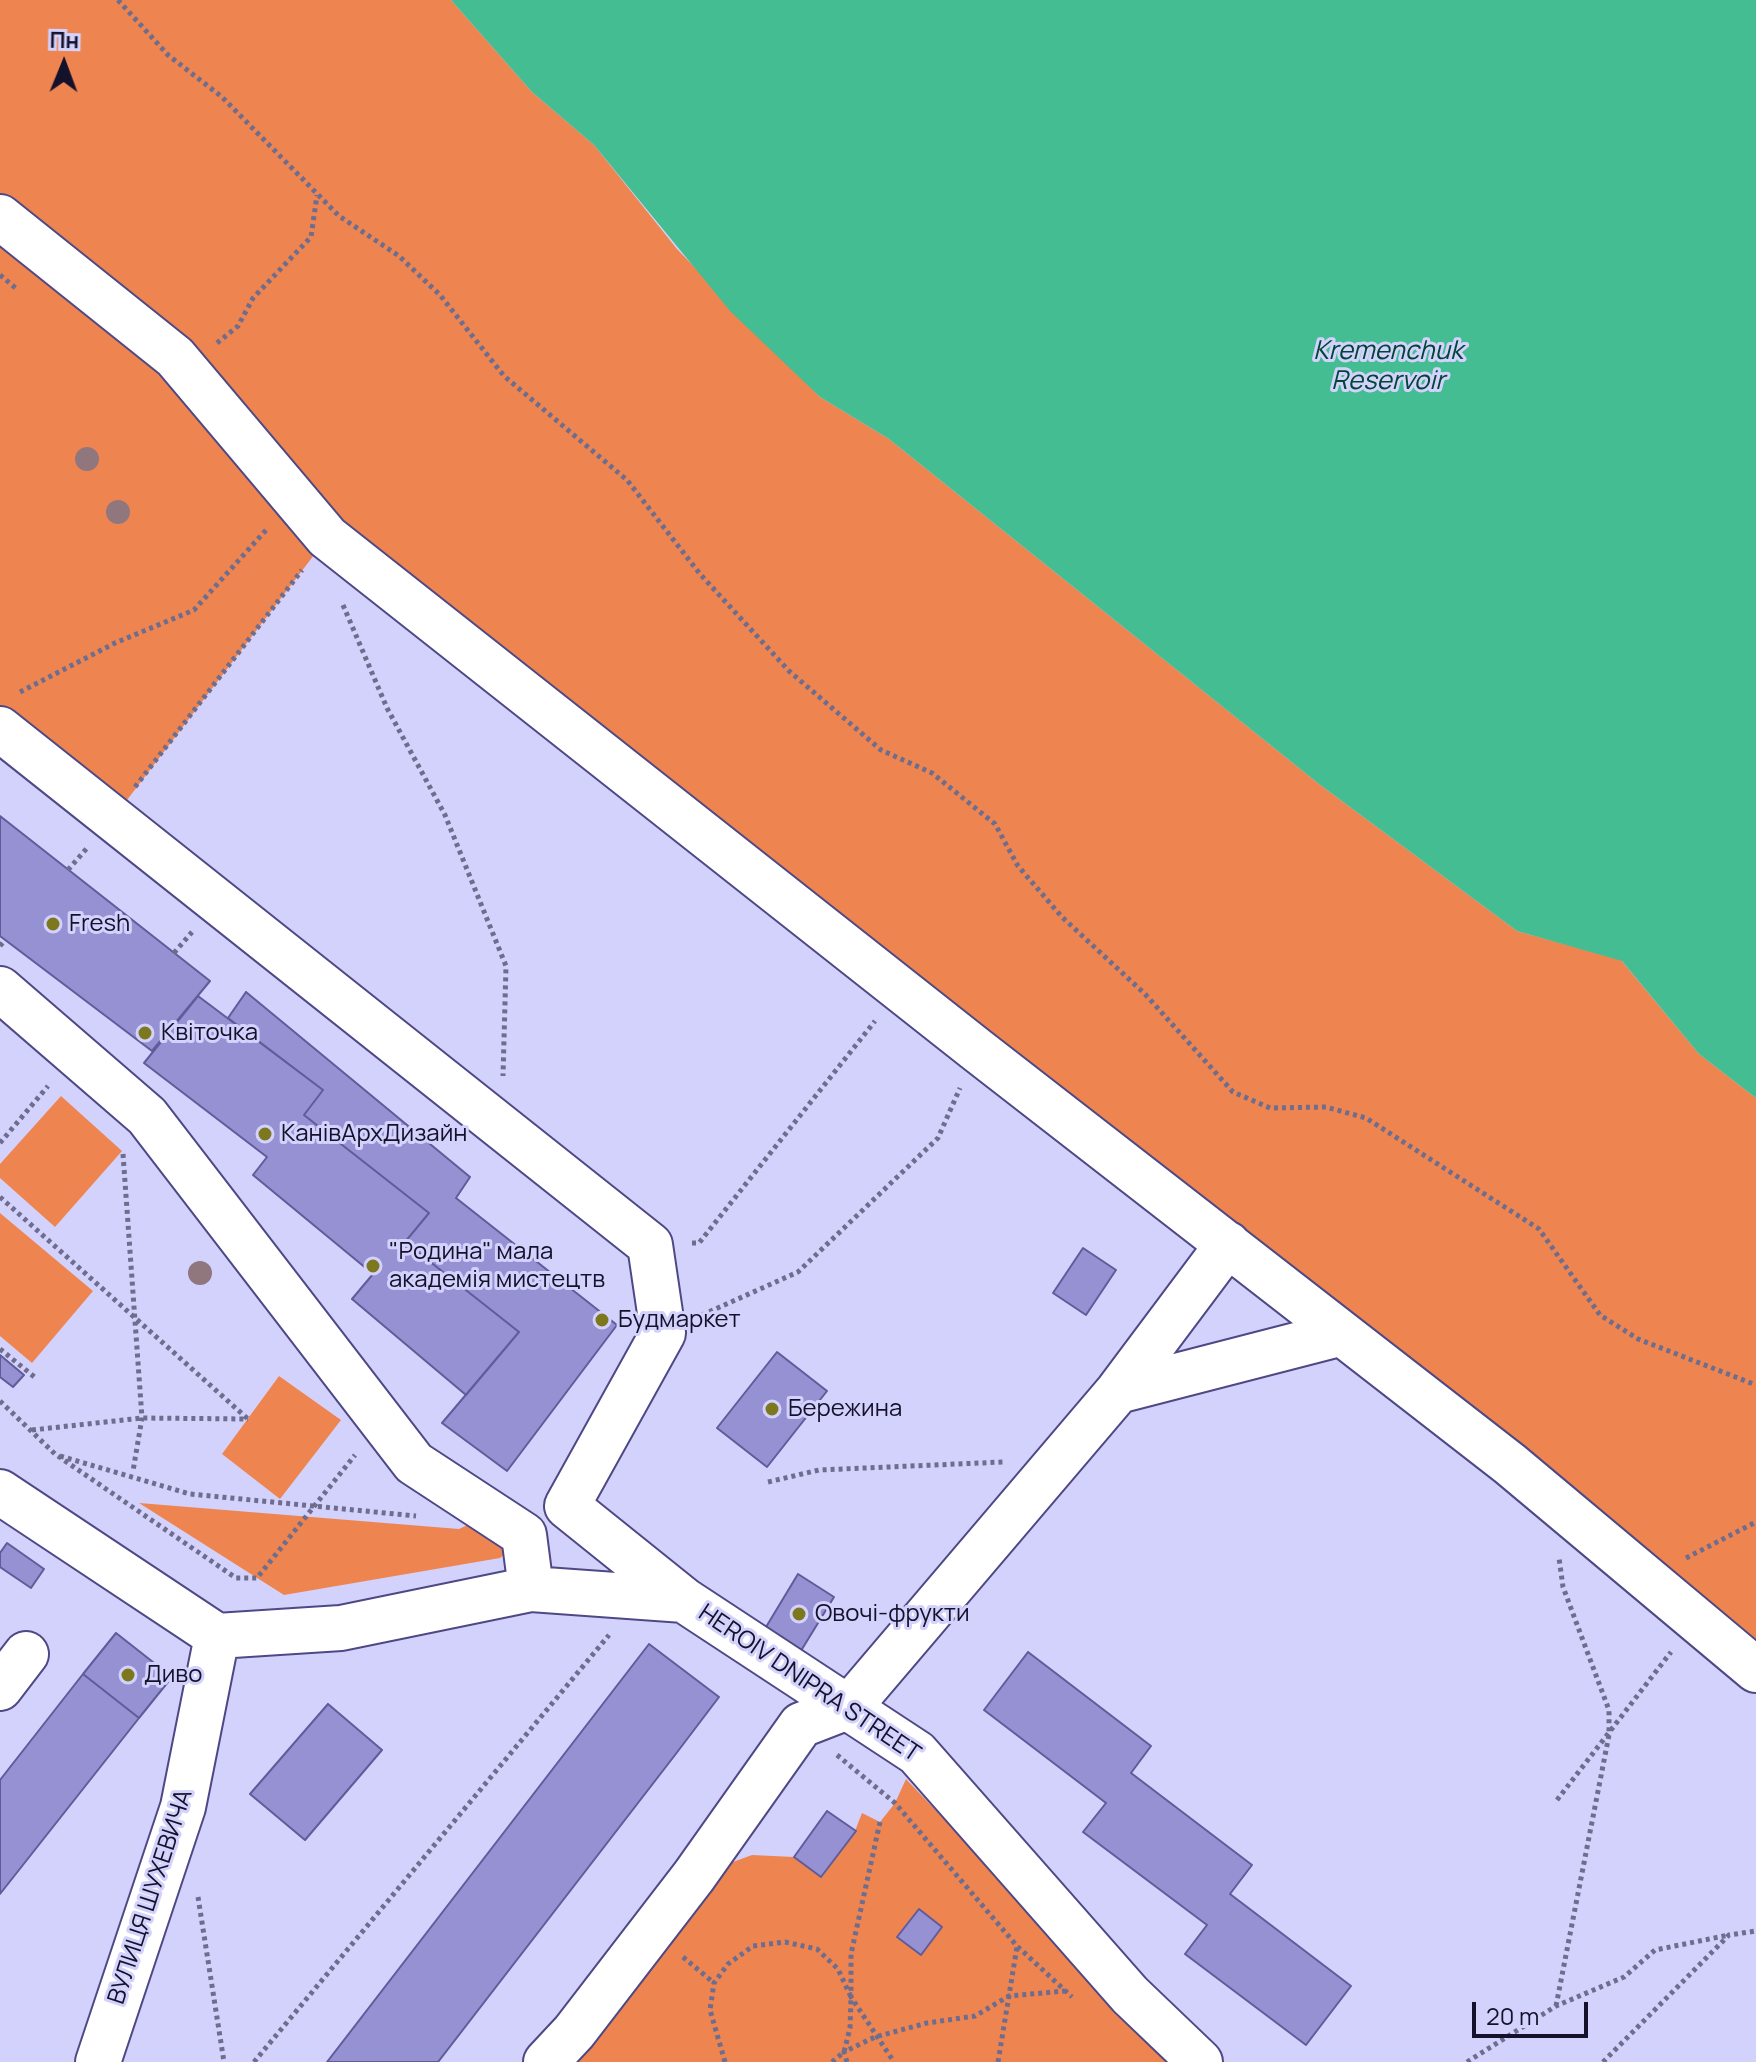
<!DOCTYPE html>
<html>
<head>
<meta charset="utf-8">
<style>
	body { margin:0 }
	#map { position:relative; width:1756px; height:2062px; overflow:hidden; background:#d3d2fd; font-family:Manrope,sans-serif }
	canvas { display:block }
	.north { position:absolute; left:24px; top:24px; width:80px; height:80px; -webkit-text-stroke:6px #d3d2fd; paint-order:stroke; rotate:1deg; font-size:22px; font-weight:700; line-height:32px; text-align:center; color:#14112a }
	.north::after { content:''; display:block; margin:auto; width:28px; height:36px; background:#14112a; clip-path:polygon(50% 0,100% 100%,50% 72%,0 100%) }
	.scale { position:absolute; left:1472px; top:2002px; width:116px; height:36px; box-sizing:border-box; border:4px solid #14112a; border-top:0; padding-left:10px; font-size:24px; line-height:28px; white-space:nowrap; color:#14112a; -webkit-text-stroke:6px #d3d2fd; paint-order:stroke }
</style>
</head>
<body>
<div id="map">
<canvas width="1756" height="2062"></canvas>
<div class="north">Пн</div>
<div class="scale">20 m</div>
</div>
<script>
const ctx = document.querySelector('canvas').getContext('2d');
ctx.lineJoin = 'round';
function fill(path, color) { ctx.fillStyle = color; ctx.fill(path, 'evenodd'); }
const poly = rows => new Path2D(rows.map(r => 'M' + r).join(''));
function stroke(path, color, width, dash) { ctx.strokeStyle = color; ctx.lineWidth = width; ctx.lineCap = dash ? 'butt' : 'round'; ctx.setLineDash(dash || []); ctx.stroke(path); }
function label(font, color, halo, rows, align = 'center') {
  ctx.font = font + ' Manrope,sans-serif'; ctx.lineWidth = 6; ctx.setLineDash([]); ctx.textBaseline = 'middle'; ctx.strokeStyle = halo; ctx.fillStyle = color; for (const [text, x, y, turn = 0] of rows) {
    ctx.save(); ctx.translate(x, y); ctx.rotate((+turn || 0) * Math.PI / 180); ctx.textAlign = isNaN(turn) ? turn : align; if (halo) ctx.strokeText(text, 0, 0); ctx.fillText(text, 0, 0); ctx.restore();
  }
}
fill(poly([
	[0,0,451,0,532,92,594,145,677,249,820,397,889,439,1319,784,1517,931,1621,960,1699,1054,1756,1098,1756,1670,327,538,114,817,0,729],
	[61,1096,122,1151,55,1227,0,1178,0,1164],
	[0,1213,93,1291,32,1363,0,1336],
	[279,1376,341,1420,280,1499,222,1454],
	[139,1503,459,1529,478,1520,516,1544,500,1558,284,1595],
	[906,1779,1175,2062,567,2062,714,1869,752,1855,794,1857,822,1877,855,1831,862,1813,880,1822,895,1803]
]), '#ee8550');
fill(poly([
	[451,0,1756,0,1756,1098,1699,1054,1622,961,1517,931,1319,784,889,439,820,397,730,311,594,145,532,92]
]), '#45bd93');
const building = poly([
	[0,816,210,981,152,1051,0,936,0,816],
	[246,992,470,1177,456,1198,617,1325,507,1471,442,1423,519,1332,405,1242,429,1213,304,1115,323,1090,228,1018,246,992],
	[198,996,323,1090,304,1115,429,1213,405,1242,519,1332,466,1395,352,1299,373,1274,253,1175,267,1157,144,1063,198,996],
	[1083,1248,1116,1270,1086,1315,1053,1293,1083,1248],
	[777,1352,827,1391,767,1467,717,1428,777,1352],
	[0,1355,24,1375,13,1387,0,1377,0,1355],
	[7,1543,44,1569,31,1588,0,1567,0,1553,7,1543],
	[798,1574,834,1597,799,1654,763,1632,798,1574],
	[116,1633,172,1677,139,1718,83,1674,116,1633],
	[649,1644,719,1697,675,1755,438,2062,327,2062,649,1644],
	[1028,1652,1151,1746,1131,1773,1252,1865,1230,1894,1351,1986,1306,2045,1185,1954,1207,1925,1083,1832,1106,1803,984,1710,1028,1652],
	[83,1674,139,1718,0,1894,0,1780,83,1674],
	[328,1704,382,1750,305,1840,250,1794,328,1704],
	[827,1811,856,1831,821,1877,794,1857,827,1811],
	[919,1909,942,1927,921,1955,897,1937,919,1909]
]);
fill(building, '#9591d3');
stroke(building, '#605b99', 2);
const minor = poly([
	[0,217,175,357,327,537,977,1050,1510,1464,1756,1670],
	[0,729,650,1245,663,1333,567,1506,684,1600],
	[0,989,147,1116,414,1463,524,1535,531,1589],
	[1118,1391,1339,1334],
	[0,1492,217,1636,341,1628,531,1589,684,1600,917,1753,1130,1995,1200,2062],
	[0,1688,26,1654],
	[98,2062,183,1807,217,1636],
	[546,2062,574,2032,694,1876,801,1725,850,1706,1118,1391,1228,1244]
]);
stroke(minor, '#4e4884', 48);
stroke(poly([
	[118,0,168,55,222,97,339,216,399,256,440,295,504,376,627,480,700,574,789,671,881,750,932,773,995,824,1018,866,1062,917,1145,994,1233,1092,1270,1108,1326,1107,1366,1118,1539,1229,1600,1315,1638,1339,1756,1385],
	[0,275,18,290],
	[217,343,238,326,253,298,311,237,317,195],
	[343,605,387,708,445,815,506,966,503,1076],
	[20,692,115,643,194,610,266,530],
	[135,787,302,570],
	[68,870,87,848],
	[0,946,5,940],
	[174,953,192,932],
	[0,1143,48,1086],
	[123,1154,142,1418,133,1471],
	[0,1197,248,1419],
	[692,1243,699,1243,875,1021],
	[702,1315,798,1272,938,1138,960,1088],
	[0,1349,37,1379],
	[0,1401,55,1454,236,1578,257,1578,355,1455],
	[32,1430,142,1418,248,1419],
	[60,1456,190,1494,416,1516],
	[768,1482,819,1470,1003,1462],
	[1686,1558,1756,1522],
	[837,1755,895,1803,1017,1946,1072,1997],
	[1557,1800,1671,1652],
	[880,1822,851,1954,851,1997,894,2062],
	[198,1897,224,2062],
	[683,1957,714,1983],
	[1556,2006,1609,1735,1609,1710,1563,1587,1559,1558],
	[254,2062,609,1635],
	[725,2062,710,2010,714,1983,728,1964,753,1946,785,1942,817,1949,838,1969,851,1997,850,2028,844,2052,832,2062],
	[847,2062,844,2052,875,2037,927,2023,975,2016,1009,1996,1065,1991],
	[998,2062,1017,1947],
	[1467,2062,1556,2006,1624,1977,1655,1950,1729,1935],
	[1603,2062,1729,1935,1756,1931]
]), '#6f6d8e', 5, [4, 4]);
stroke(minor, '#fff', 44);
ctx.fillStyle = '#8f777d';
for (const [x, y] of [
	[87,459],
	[118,512],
	[200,1273]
]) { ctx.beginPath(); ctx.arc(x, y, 12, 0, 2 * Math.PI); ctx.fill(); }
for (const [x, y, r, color] of [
	[53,924,8,"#7d781d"],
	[145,1033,8,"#7d781d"],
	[265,1134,8,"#7d781d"],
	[373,1266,8,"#7d781d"],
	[602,1320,8,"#7d781d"],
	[772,1409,8,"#7d781d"],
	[799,1614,8,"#7d781d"],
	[128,1675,8,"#7d781d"]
]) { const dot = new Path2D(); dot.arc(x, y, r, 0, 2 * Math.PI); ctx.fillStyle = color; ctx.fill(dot); stroke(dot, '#d3d2fd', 3); }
label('24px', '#14112a', '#d3d2fd', [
	["Fresh",69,924],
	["Квіточка",161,1033],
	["КанівАрхДизайн",281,1134],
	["\"Родина\" мала",389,1252],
	["академія мистецтв",389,1280],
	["Будмаркет",618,1320],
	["Бережина",788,1409],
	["Овочі-фрукти",815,1614],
	["Диво",144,1675]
], 'left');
label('24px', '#14112a', '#d3d2fd', [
	["HEROIV DNIPRA STREET",809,1684,34],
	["ВУЛИЦЯ ШУХЕВИЧА",151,1897,-72]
]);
label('italic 26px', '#004632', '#d3d2fd', [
	["Kremenchuk",1388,352],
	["Reservoir",1388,382]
]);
</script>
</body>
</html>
